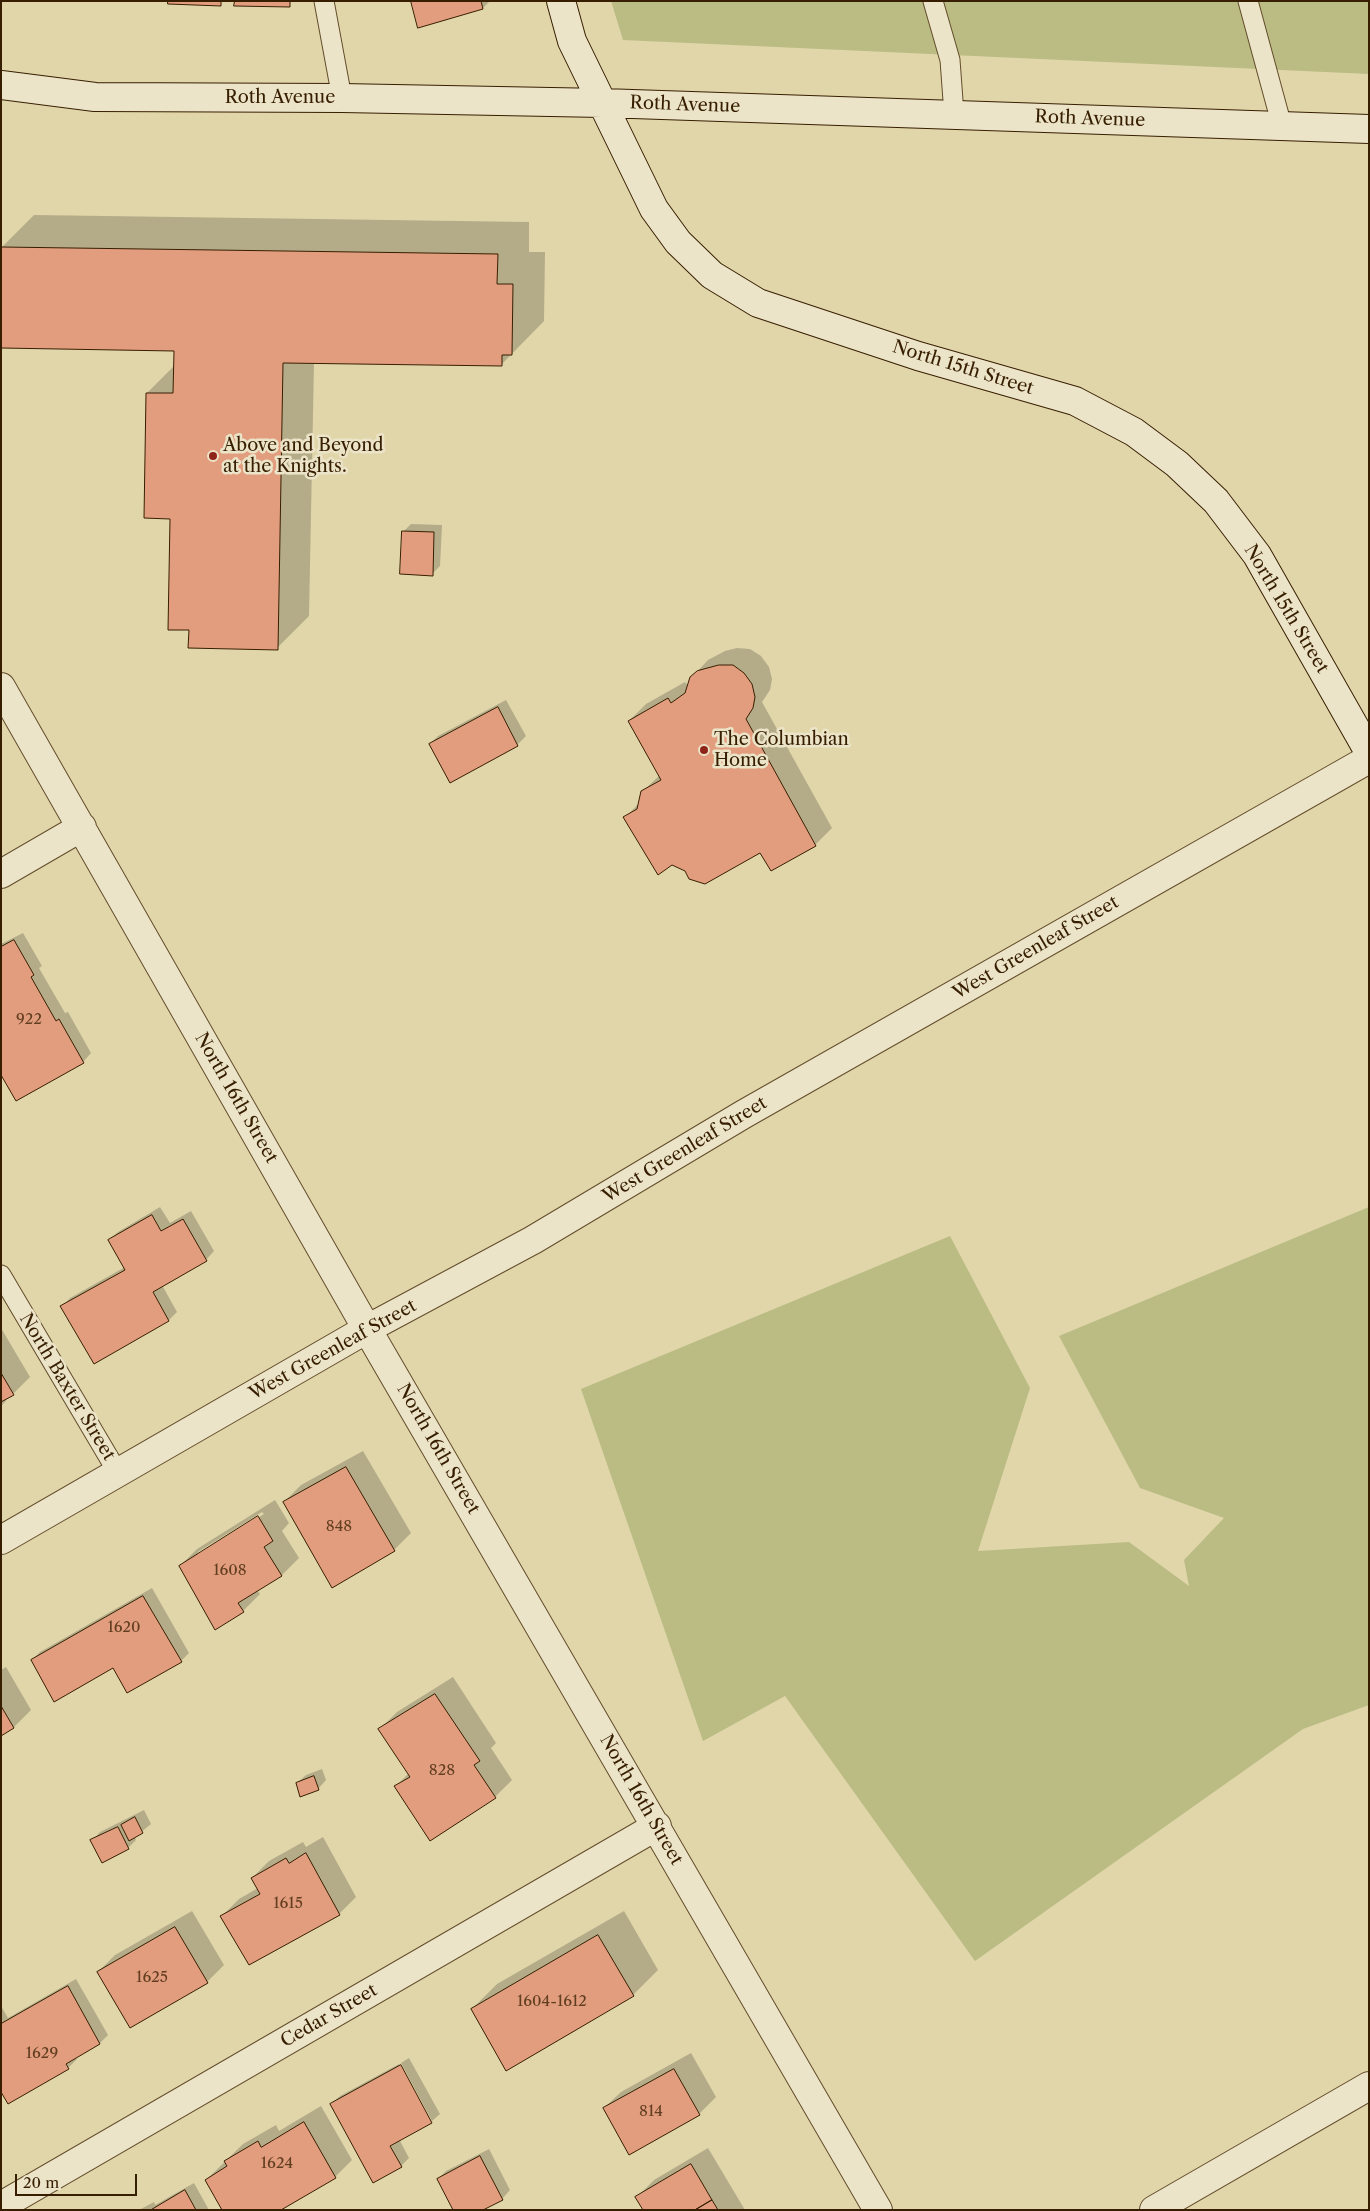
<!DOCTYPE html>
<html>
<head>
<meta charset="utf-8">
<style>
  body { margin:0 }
  #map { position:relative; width:1370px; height:2211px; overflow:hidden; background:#e1d6aa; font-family:"Libre Caslon Text",serif }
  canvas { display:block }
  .frame { position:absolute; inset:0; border:2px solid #371e00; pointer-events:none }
  .scale { position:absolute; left:15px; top:2174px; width:122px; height:22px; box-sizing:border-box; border:2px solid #371e00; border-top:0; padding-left:6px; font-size:15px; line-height:18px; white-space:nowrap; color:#371e00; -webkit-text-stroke:4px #ece4c8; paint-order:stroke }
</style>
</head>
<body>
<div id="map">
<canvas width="1370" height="2211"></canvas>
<div class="frame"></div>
<div class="scale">20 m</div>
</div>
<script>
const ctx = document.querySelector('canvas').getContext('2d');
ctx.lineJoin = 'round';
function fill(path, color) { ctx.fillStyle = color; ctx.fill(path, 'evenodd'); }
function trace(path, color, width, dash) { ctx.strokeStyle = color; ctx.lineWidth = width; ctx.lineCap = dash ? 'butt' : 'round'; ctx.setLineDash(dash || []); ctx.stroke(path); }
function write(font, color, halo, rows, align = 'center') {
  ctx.font = font + ' "Libre Caslon Text",serif'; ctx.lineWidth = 5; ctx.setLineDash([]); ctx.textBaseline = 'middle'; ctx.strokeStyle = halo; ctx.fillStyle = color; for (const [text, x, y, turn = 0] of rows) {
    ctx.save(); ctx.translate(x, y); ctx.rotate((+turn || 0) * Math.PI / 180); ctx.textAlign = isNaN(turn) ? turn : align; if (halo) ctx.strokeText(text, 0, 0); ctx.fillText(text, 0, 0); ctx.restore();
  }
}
fill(new Path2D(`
  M611,1H1369V74L623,40Z
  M1369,1207V1705L1303,1729L975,1961L785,1696L703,1741L581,1389L950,1236L1030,1388L978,1551L1129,1542L1189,1586L1184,1560L1224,1518L1140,1488L1059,1336Z`), '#babc84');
fill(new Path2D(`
  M412,1H490L483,8Z
  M34,215L529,222V252H545L544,321L501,365L314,362L309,616L277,648L190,628L171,517L147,393L175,365V350L2,247Z
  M411,524L442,525L440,566L432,574L403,532Z
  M737,648L750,649L761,656L769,667L772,679L770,690L762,702L832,828L815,845L760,851L686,870L625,818L640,802L642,792L660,775L629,721L646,704L685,682L688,686L691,678L708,660L725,651Z
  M506,700L526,736L517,745L450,781L430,744L438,736Z
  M23,933L42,966L39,968L65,1013L68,1012L91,1053L83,1062L1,1053V944Z
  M160,1207L170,1223L191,1211L214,1251L206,1260L162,1285L177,1312L169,1320L95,1362L62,1307L70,1298L125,1267L109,1240L118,1232Z
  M1,1328L30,1377L13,1394L5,1398L6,1401L1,1406Z
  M363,1451L411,1533L394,1550L284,1502L301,1485Z
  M275,1500L289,1523L282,1531L299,1558L282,1575L257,1590L260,1594L243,1611L180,1566L197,1549ZM262,1512L264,1514L198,1555V1552Z
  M152,1588L189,1653L181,1661L113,1667L32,1660L40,1652Z
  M6,1667L31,1710L14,1727L1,1735V1670Z
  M453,1677L496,1743L491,1748L512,1780L495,1797L396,1786L409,1773L380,1729L397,1712Z
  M322,1769L326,1780L318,1789L297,1783L306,1775Z
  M144,1810L151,1824L135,1837L136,1840L128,1848L92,1841L100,1832Z
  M323,1837L356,1897L339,1914L222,1916L239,1899L258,1888L252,1878L269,1861L303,1842L306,1847Z
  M192,1911L224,1965L207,1982L98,1972L115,1955Z
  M624,1911L658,1970L633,1995L472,2009L497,1984Z
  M76,1979L108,2035L100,2043L75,2057L77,2059L68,2068L9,2102L1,2089V2006L8,2018Z
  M691,2053L716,2097L699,2114L604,2108L621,2092Z
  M409,2058L440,2114L432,2121L401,2063Z
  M399,2064L429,2121H432L399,2139L409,2158L401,2166L331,2104L340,2096Z
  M321,2106L352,2160L335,2177L206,2180L243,2144L276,2125L279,2131Z
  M708,2148L745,2210H644L637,2197L654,2180Z
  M489,2149L510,2190L502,2199L438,2179L446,2171Z
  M194,2183L209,2210H139L154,2202L155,2205Z`), '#0003');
const building = new Path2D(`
  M168,1H221V6L168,4Z
  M235,1H290V7L234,6Z
  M411,1H481L483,9L418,28Z
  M1,247L498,254L497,284H513L512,355H502V366L283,363L278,650L188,648L189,630H168L170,519L144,518L146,393H173L174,351L1,348Z
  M402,531L434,532L433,576L400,574Z
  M719,665H733L744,673L752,684L755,697L753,708L746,719L816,846L771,871L760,853L705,884L689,879L685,871L672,865L658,875L623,817L637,809L641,791L661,780L628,721L668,698L671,703L685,693L690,677L697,671Z
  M498,707L518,746L450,783L429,744Z
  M14,940L34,975L31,977L56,1021L59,1019L84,1063L16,1101L1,1075V947Z
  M152,1215L161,1231L183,1219L207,1261L153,1292L169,1321L94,1364L60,1306L125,1270L108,1240Z
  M1,1373L14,1395L1,1402Z
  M346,1467L395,1551L332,1588L283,1502Z
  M258,1516L273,1541L264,1547L282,1576L238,1603L244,1612L215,1630L179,1566Z
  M143,1596L182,1662L127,1693L113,1668L54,1702L31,1660Z
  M435,1694L480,1761L474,1765L496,1798L430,1841L394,1786L410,1777L378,1729Z
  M1,1706L14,1728L1,1736Z
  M314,1776L319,1790L300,1797L296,1783Z
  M135,1817L143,1833L129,1841L121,1825Z
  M118,1827L129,1849L102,1863L90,1840Z
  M306,1853L340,1915L249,1965L220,1916L260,1894L251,1878L286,1858L289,1863Z
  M175,1927L208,1983L130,2028L97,1972Z
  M598,1935L634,1996L506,2071L471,2009Z
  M68,1986L100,2044L66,2064L69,2069L8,2104L1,2092V2024Z
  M401,2065L432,2123L390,2146L402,2167L373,2183L330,2104Z
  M674,2069L700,2115L629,2155L603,2108Z
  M304,2122L336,2178L281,2210H222L205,2180L227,2166L224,2161L258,2141L261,2147Z
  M480,2156L503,2200L483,2210H453L437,2179Z
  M691,2164L712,2200L695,2210H643L635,2197Z
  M185,2190L196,2210H151Z
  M712,2200L718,2210H695Z`);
fill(building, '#e29d7e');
trace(building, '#371e00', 1);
const lane = new Path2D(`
  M324,1L342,98
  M933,1L950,60L954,114
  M1248,1L1282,126
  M1,1275L118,1473`);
const street = new Path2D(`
  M1,687L367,1329L878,2210
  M1,874L82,827
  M1,1540L367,1329L533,1240L744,1114L1369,759
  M1,2206L657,1826
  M1154,2210L1369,2086`);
const secondary = new Path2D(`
  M561,1L572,41L654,209L678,242L712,275L758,303L918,356L1075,401L1134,432L1177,464L1216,501L1257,555L1369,752
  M1,85L95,97L342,98L603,103L1369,129`);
trace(lane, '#624c2a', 21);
trace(street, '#624c2a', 30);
trace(secondary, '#371e00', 30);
trace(lane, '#ece4c8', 19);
trace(street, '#ece4c8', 28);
trace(secondary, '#ece4c8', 28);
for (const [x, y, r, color] of [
  [213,456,5,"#8f2418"],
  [704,750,5,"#8f2418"]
]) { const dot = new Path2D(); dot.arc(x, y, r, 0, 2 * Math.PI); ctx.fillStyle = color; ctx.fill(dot); trace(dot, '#ece4c8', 2); }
write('15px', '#623e20', null, [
  ["922",29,1020],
  ["848",339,1527],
  ["1608",230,1571],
  ["1620",124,1628],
  ["828",442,1771],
  ["1615",288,1904],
  ["1625",152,1978],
  ["1604-1612",552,2002],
  ["1629",42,2054],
  ["814",651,2112],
  ["1624",277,2164]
]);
write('18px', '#371e00', '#ece4c8', [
  ["Roth Avenue",280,98],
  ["Roth Avenue",685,105,2],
  ["Roth Avenue",1090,119,2],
  ["North 15th Street",963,368,17],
  ["North 15th Street",1286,609,59],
  ["West Greenleaf Street",1036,948,-30],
  ["North 16th Street",236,1098,60],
  ["West Greenleaf Street",685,1150,-31],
  ["West Greenleaf Street",333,1350,-29],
  ["North Baxter Street",67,1387,59],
  ["North 16th Street",438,1449,60],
  ["North 16th Street",641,1800,60],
  ["Cedar Street",329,2016,-30]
]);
write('18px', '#371e00', '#ece4c8', [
  ["Above and Beyond",223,446],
  ["at the Knights.",223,467],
  ["The Columbian",714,740],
  ["Home",714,761]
], 'left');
</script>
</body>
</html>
